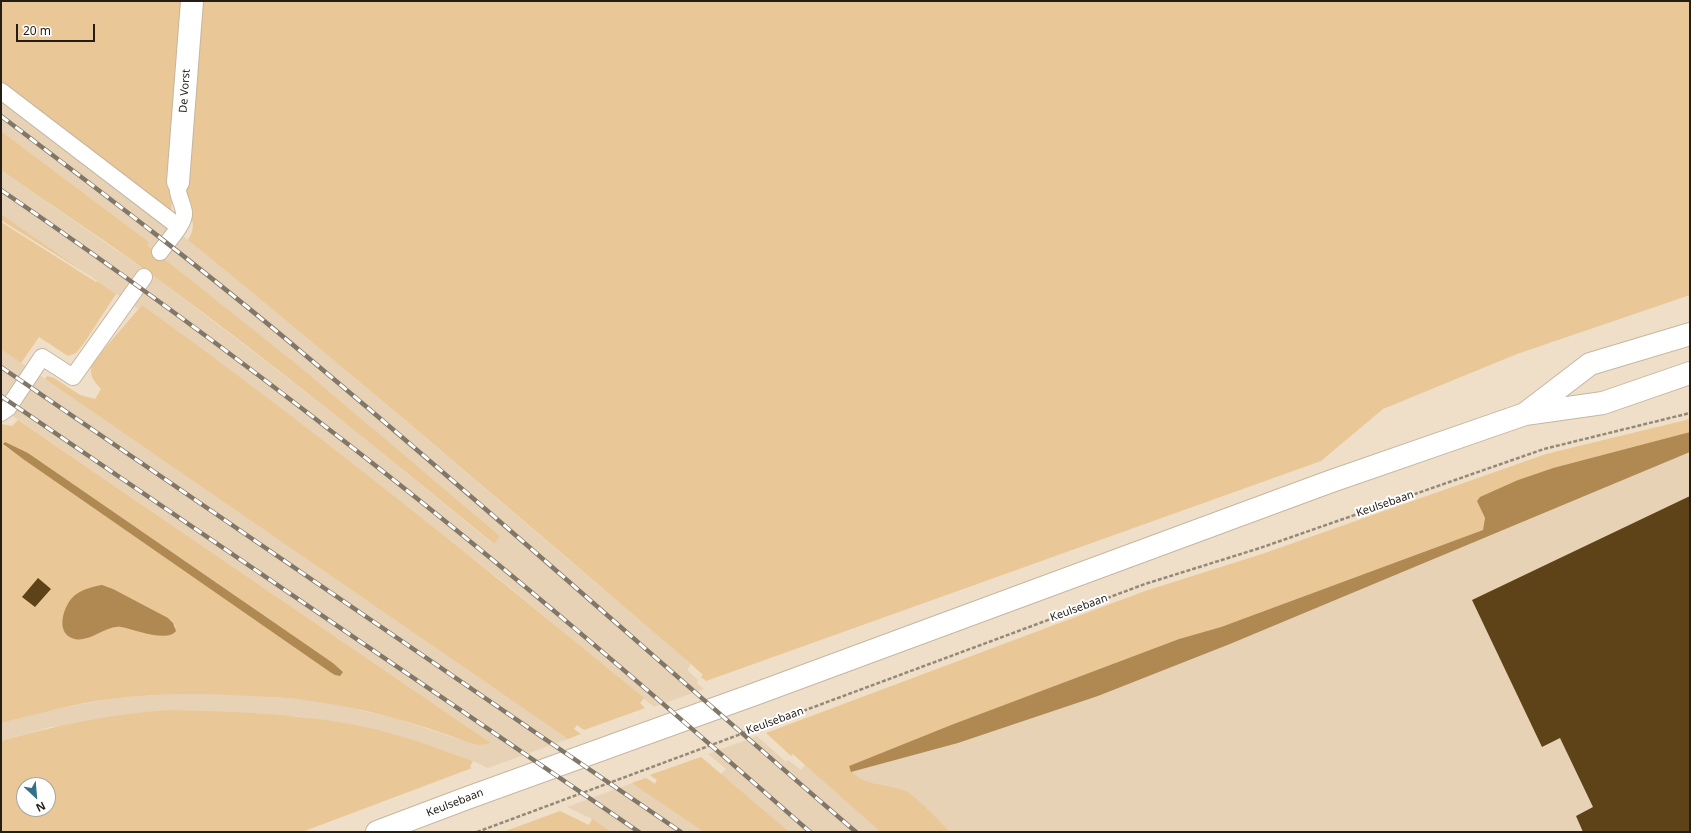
<!DOCTYPE html>
<html>
<head>
<meta charset="utf-8">
<style>
  body { margin:0 }
  #map { position:relative; width:1691px; height:833px; overflow:hidden; background:#efdfc8; font-family:"Noto Sans",sans-serif }
  canvas { display:block }
  .frame { position:absolute; inset:0; border:2px solid #231d15; pointer-events:none }
  .north { position:absolute; left:16px; top:777px; width:40px; height:40px; box-sizing:border-box; background:#fff; border:1px solid #a7a5a1; border-radius:50%; rotate:154deg; font-size:11px; font-weight:700; line-height:16px; text-align:center; color:#231d15 }
  .north::after { content:''; display:block; margin:auto; width:14px; height:18px; background:#347087; clip-path:polygon(50% 0,100% 100%,50% 72%,0 100%) }
  .scale { position:absolute; left:16px; top:24px; width:79px; height:18px; box-sizing:border-box; border:2px solid #231d15; border-top:0; padding-left:5px; font-size:12px; line-height:14px; white-space:nowrap; color:#231d15; -webkit-text-stroke:3px #fff; paint-order:stroke }
</style>
</head>
<body>
<div id="map">
<canvas width="1691" height="833"></canvas>
<div class="frame"></div>
<div class="north">N</div>
<div class="scale">20 m</div>
</div>
<script>
const ctx = document.querySelector('canvas').getContext('2d');
ctx.lineJoin = 'round';
function fill(path, color) { ctx.fillStyle = color; ctx.fill(path, 'evenodd'); }
function trace(path, color, width, dash) { ctx.strokeStyle = color; ctx.lineWidth = width; ctx.lineCap = dash ? 'butt' : 'round'; ctx.setLineDash(dash || []); ctx.stroke(path); }
function write(font, color, halo, rows, align = 'center') {
  ctx.font = font + ' "Noto Sans",sans-serif'; ctx.lineWidth = 4; ctx.setLineDash([]); ctx.textBaseline = 'middle'; ctx.strokeStyle = halo; ctx.fillStyle = color; for (const [text, x, y, turn = 0] of rows) {
    ctx.save(); ctx.translate(x, y); ctx.rotate((+turn || 0) * Math.PI / 180); ctx.textAlign = isNaN(turn) ? turn : align; if (halo) ctx.strokeText(text, 0, 0); ctx.fillText(text, 0, 0); ctx.restore();
  }
}
fill(new Path2D(`
  M1,96L166,222L313,342L691,664L687,670L698,680L697,683L704,689L654,707L508,586L347,459L251,386L142,305L138,309L1,214V170L159,280L268,363L364,438L493,544L500,536L299,366L147,245L149,242L1,131Z
  M1,349L45,379L568,739L488,768L473,761L437,748L386,732L297,716L51,727L1,741V723L47,711L109,699L139,696L173,694H219L302,699L339,705L398,719L467,742L491,743L1,408Z
  M1690,452V832H586L592,819L567,807L646,778L655,784L657,780L650,775L701,757L721,774L726,769L708,754L757,736L786,762L788,760L801,770L805,765L793,754L851,772L958,743L1098,696L1230,644Z`), '#e7d2b5');
fill(new Path2D(`
  M1,1H185L171,214L1,85Z
  M199,1H1690V295L1517,354L1383,409L1321,461L706,681L701,677L703,675L691,664C524,521 358,378 188,240C197,225 192,220 186,205L189,201V198L185,196Z
  M1,131L149,242L147,245L299,366L500,536L494,544C384,454 274,364 159,280C108,242 54,207 1,170Z
  M1,214L116,294L84,343L76,353L68,356L39,337L21,363L1,349V222L96,282L98,281L1,220Z
  M142,305C314,429 480,563 644,698L640,703L645,708L584,730L577,725L574,729L581,734L568,739L45,379L47,376L54,378L80,395L95,399L101,389C93,380 89,376 92,363Z
  M1690,419V432L1553,468L1518,480L1478,502L1485,518L1483,530L1221,627L1179,639L951,725L849,766C857,787 887,783 905,791C914,794 942,824 950,832H881L793,754L791,756L766,733L1145,591L1262,554L1546,454Z
  M18,420L491,743L479,745L467,742C415,722 360,707 304,700C286,697 267,697 249,696C203,693 157,693 110,699C73,704 37,714 1,723V424L12,426ZM3,445L28,453L333,663L343,672L335,675ZM72,598L168,618L176,627H115L110,628Z
  M171,710C242,712 317,714 386,732C416,740 445,751 473,761L470,767L472,768L302,832H1V741C58,725 111,714 171,710ZM24,785H48V809H24Z
  M701,757L789,832H704L632,783L646,778L655,784L657,780L650,775Z
  M560,811L589,825L592,819L611,832H503Z`), '#e9c797');
fill(new Path2D(`
  M1690,432V452L1230,644L1098,696L958,743L851,772L849,766L951,725L1179,639L1221,627L1483,530L1485,518L1477,501L1480,497L1518,480L1553,468Z
  M5,442L28,453L333,663L343,672L340,676L335,675L330,672L23,459L3,444Z
  M102,585L113,589L168,618L173,623L176,631C167,643 134,629 121,627C105,625 88,645 72,638C56,632 63,608 72,598C79,590 91,587 102,585Z`), '#af8951');
fill(new Path2D(`
  M1690,496V832H1583L1576,816L1593,807L1560,738L1542,747L1472,600Z
  M38,578L51,589L35,607L22,597Z`), '#5e4318');
const service = new Path2D(`
  M1,91L179,227
  M160,252C166,243 186,223 184,212C182,200 176,195 178,182
  M1,413L8,408L42,357L73,377L144,277`);
const minor = new Path2D(`
  M178,182L192,1`);
const secondary = new Path2D(`
  M1526,413L1590,364L1690,334
  M377,832L470,797L758,693L1329,482L1525,414L1603,403L1690,373`);
trace(service, '#c6b6a0', 18);
trace(minor, '#c6b6a0', 24);
trace(secondary, '#c6b6a0', 24);
trace(new Path2D(`
  M477,832L1145,584L1260,548L1544,449L1690,413`), '#948979', 2.5, [4, 2]);
trace(service, '#fff', 16);
trace(minor, '#fff', 22);
trace(secondary, '#fff', 22);
const rail = new Path2D(`
  M1,116C104,194 207,272 305,355C492,511 672,674 856,832
  M1,190C121,272 238,358 353,448C510,570 661,701 810,832
  M1,367L681,832
  M1,396L639,832`);
trace(rail, '#817768', 4.5);
trace(rail, '#fff', 3, [9]);
write('11px', '#231d15', '#fff', [
  ["De Vorst",185,91,-86],
  ["Keulsebaan",1385,504,-19],
  ["Keulsebaan",1079,608,-20],
  ["Keulsebaan",775,721,-20],
  ["Keulsebaan",455,803,-21]
]);
</script>
</body>
</html>
